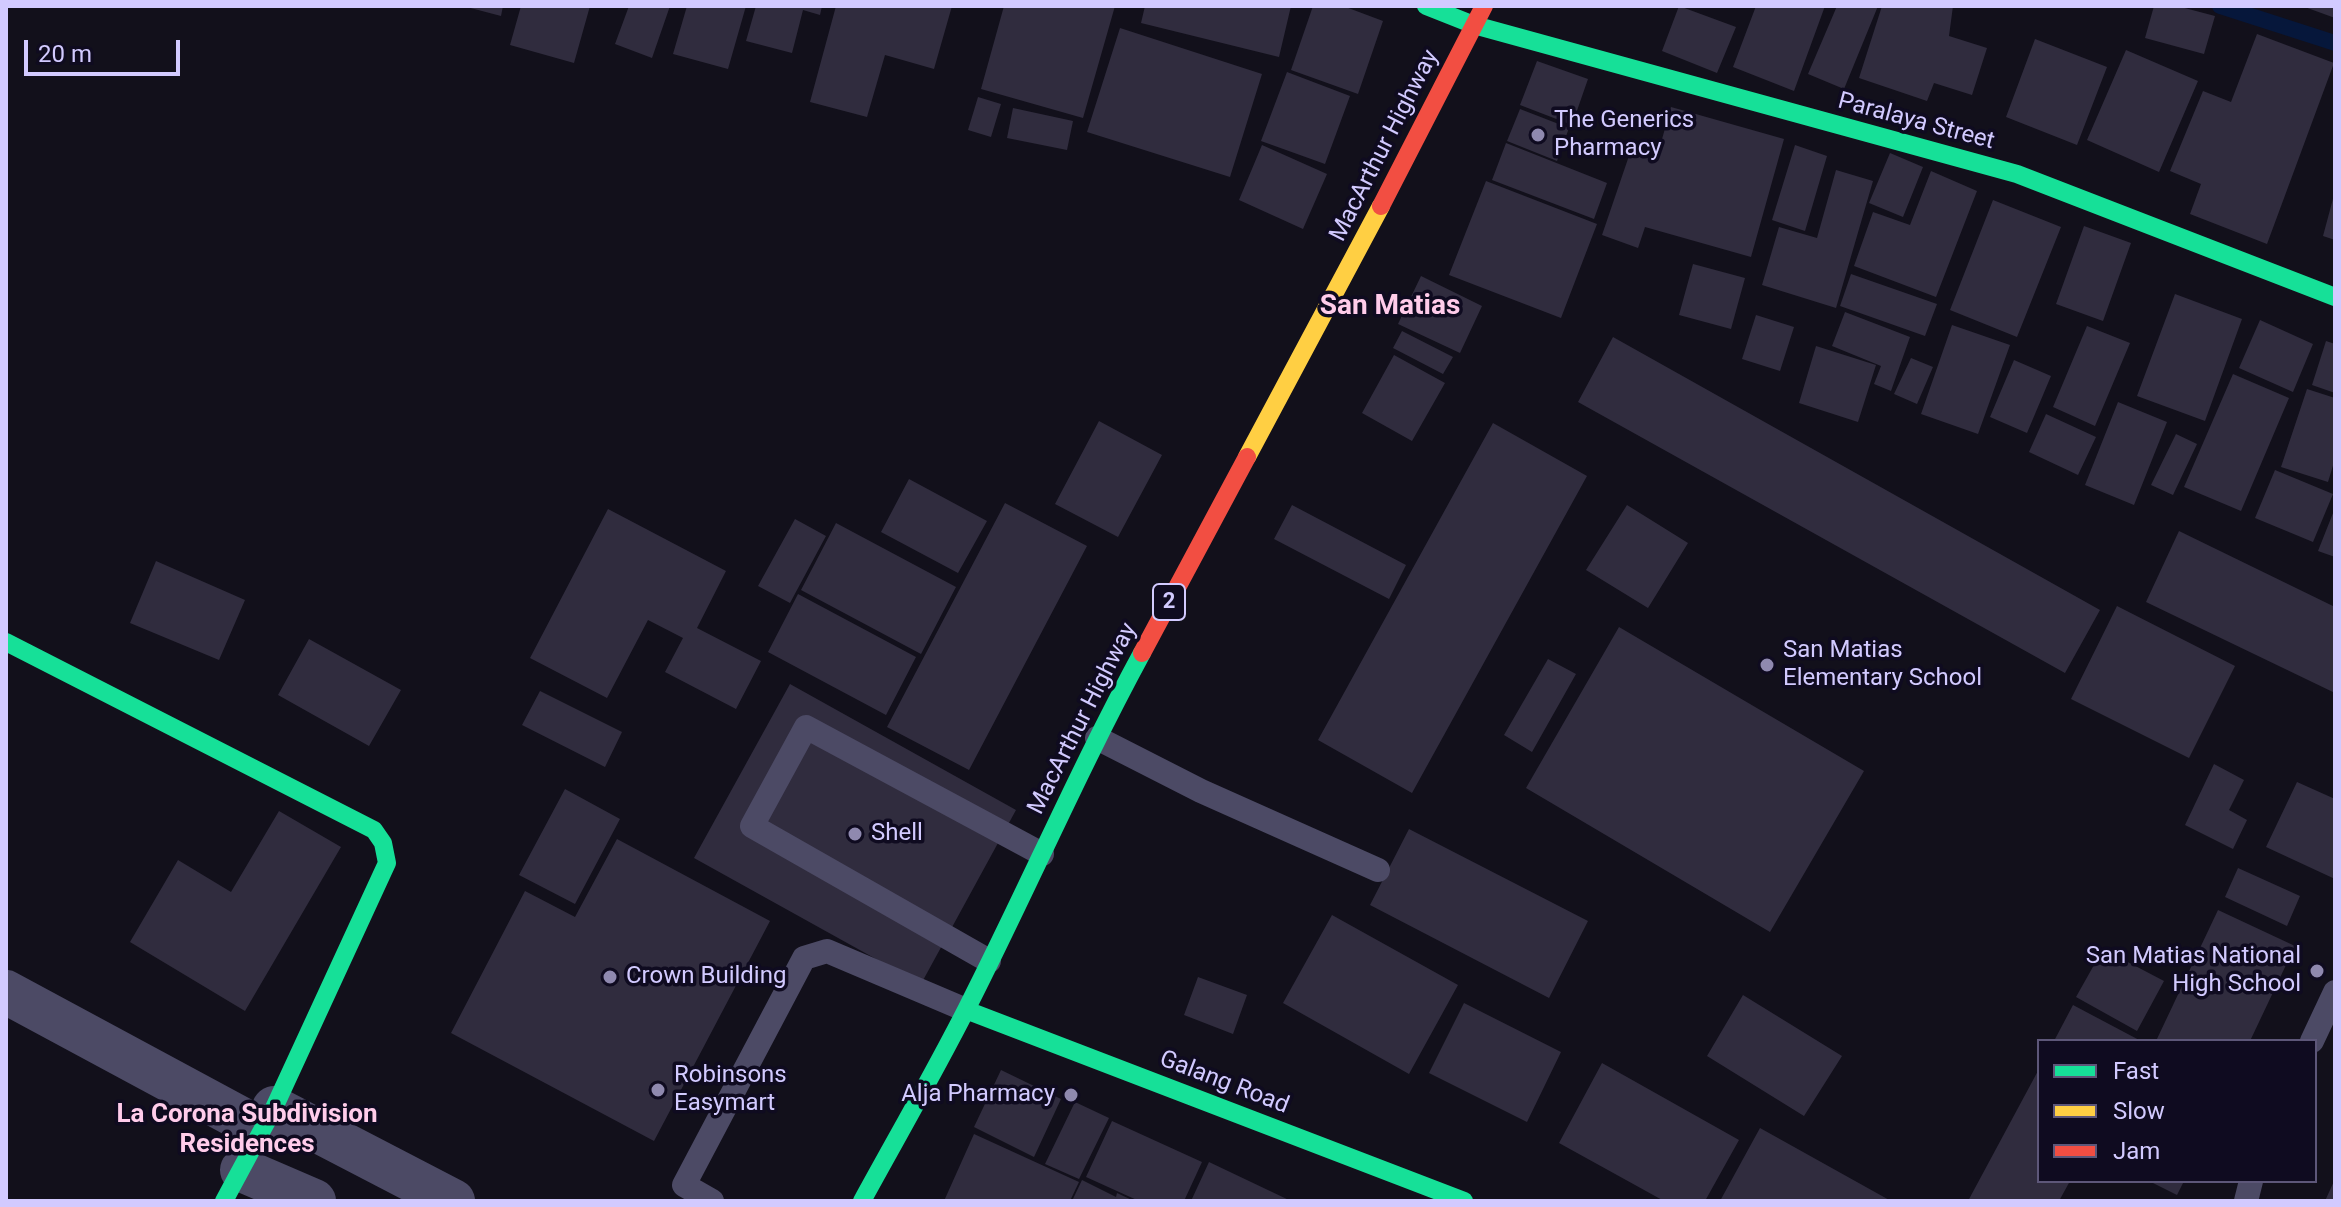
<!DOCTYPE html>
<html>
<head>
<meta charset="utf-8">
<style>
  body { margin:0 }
  #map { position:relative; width:2341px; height:1207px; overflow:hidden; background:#12101b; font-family:Roboto,sans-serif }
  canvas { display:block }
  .frame { position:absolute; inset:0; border:8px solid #d2caff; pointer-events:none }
  .legend { position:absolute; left:2037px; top:1039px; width:280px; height:144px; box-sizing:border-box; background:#0f0b20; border:2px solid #5d5779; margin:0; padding:10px 14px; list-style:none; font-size:24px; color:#d2caff }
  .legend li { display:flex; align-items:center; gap:16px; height:40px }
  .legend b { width:40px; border:2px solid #5d5779 }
  .scale { position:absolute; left:24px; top:40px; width:156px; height:36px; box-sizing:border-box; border:4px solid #d2caff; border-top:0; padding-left:10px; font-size:24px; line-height:28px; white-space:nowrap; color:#d2caff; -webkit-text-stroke:6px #0f0b20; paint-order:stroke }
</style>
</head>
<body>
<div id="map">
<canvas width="2341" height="1207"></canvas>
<div class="frame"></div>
<ul class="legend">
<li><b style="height:10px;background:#16e098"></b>Fast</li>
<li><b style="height:10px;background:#ffcf43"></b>Slow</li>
<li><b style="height:10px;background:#f24e42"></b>Jam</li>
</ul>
<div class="scale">20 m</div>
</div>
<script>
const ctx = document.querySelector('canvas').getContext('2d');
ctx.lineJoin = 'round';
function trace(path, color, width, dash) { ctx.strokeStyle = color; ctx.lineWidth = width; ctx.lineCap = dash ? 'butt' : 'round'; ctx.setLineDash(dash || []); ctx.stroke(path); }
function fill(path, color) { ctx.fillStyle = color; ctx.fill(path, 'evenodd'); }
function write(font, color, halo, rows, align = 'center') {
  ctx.font = font + ' Roboto,sans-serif'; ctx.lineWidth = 7; ctx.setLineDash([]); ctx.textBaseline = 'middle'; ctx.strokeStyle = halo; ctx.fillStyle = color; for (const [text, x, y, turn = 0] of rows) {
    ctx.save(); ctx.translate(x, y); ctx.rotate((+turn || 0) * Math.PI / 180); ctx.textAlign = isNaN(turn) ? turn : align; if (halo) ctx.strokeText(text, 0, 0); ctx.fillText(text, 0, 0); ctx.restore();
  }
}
trace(new Path2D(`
  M2220,6L2335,43`), '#06173b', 16);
fill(new Path2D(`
  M463,6H503L501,16Z
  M521,6H590L574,63L510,45Z
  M629,6H670L652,58L615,44Z
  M687,6H746L728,69L673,54Z
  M756,6H822L820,15L803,10L792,53L746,41Z
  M836,6H952L934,69L885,55L867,117L810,102Z
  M1004,6H1115L1083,118L981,89Z
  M1145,6H1291L1279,57L1141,23Z
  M1313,6H1343L1383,21L1358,94L1291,70Z
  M1679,6L1736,27L1717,73L1662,51Z
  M1756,6H1825L1794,91L1733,67Z
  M1837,6H1878L1844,89L1808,74Z
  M1882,6H1953L1949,36L1987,48L1972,95L1934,83L1927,101L1859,78Z
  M2154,6H2177L2215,16L2204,54L2145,38Z
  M2302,6H2335V18Z
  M1120,28L1262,74L1230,177L1087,132Z
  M2257,34L2334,63L2267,244L2190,214L2201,184L2170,171L2203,91L2231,102Z
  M2035,39L2107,67L2077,145L2006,117Z
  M2126,50L2198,81L2159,172L2087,140Z
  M1537,61L1588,79L1572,125L1520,105Z
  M1287,72L1350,96L1325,164L1261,141Z
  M978,97L1001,104L991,137L968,130Z
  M1671,107L1784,139L1751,257L1645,227L1638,248L1602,235L1632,147L1657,157Z
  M1013,108L1073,121L1067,150L1007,138Z
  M1520,109L1569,128L1557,161L1507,141Z
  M1506,143L1607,183L1594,219L1492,180Z
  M1262,145L1327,174L1303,229L1239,200Z
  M1795,145L1827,156L1805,231L1772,220Z
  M1890,153L1923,167L1903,217L1869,203Z
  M1836,170L1873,181L1836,308L1762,285L1779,227L1817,238Z
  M1931,171L1977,191L1936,297L1854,266L1873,212L1910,225Z
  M1486,181L1597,224L1561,318L1449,275Z
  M2334,195H2335V240L2323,236Z
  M1993,200L2061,227L2017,337L1950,310Z
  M2084,226L2131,243L2103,321L2056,304Z
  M1693,264L1745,278L1731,329L1679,315Z
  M1851,274L1937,304L1925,336L1840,306Z
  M1421,276L1482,306L1460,353L1398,324Z
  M2175,294L2242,319L2205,421L2137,396Z
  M1845,312L1910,337L1891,391L1874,384L1881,366L1832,346Z
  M1756,315L1794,327L1780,371L1742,359Z
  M2260,320L2313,344L2293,392L2239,368Z
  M1952,325L2010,345L1978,434L1921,414Z
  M2087,326L2130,343L2095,426L2053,407Z
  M1402,331L1453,357L1443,374L1393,348Z
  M1613,337L2100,610L2065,673L1578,402Z
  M2326,341L2335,344V393L2312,385Z
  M1816,346L1876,365L1858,422L1799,403Z
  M1394,355L1445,383L1412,441L1362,413Z
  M1911,358L1933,367L1917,404L1894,394Z
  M2014,360L2051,376L2027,433L1990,417Z
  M2233,374L2289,398L2241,511L2184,487Z
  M2307,389L2335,398V459L2328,482L2281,467Z
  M2118,402L2167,422L2134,505L2085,485Z
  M2046,414L2096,437L2078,475L2029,452Z
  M1099,421L1162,455L1118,537L1055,504Z
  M1493,423L1587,476L1412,793L1318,740Z
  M2176,434L2197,444L2173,495L2151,485Z
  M2275,470L2333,494L2313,542L2255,518Z
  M909,479L987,521L958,573L881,532Z
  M1005,503L1087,546L969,770L887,727Z
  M1292,505L1406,565L1389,599L1274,539Z
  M1627,505L1688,543L1648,608L1586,570Z
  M2335,508V557L2318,551Z
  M608,509L726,571L697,628L761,661L736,709L665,672L683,638L648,620L607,698L530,658Z
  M795,519L826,536L790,603L758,586Z
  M836,523L956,587L921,654L801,590Z
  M2179,531L2335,607V693L2146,602Z
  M156,561L245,600L219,660L130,623Z
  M798,594L916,657L886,715L768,652Z
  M2117,606L2235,666L2189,758L2071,699Z
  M1619,627L1864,771L1770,932L1526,788Z
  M309,639L401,690L369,746L278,695Z
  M1548,659L1576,674L1532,752L1504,735Z
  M790,684L1016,810L921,984L694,858Z
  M540,691L622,732L605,767L522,725Z
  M2214,764L2244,780L2229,810L2247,820L2233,849L2185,825Z
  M2297,782L2335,799V879L2266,847Z
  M565,789L620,819L575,904L519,875Z
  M279,811L341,847L245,1011L130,942L178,860L231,892Z
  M1409,829L1588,921L1549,998L1370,905Z
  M617,839L770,921L654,1141L451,1033L525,891L575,917Z
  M2238,868L2300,896L2287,926L2225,897Z
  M2218,910L2295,946L2250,1041H2156Z
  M1332,915L1458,985L1409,1074L1283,1003Z
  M2103,949L2164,981L2137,1031L2076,997Z
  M1198,977L1247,995L1233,1034L1184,1015Z
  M1743,995L1842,1056L1804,1116L1707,1056Z
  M1464,1003L1561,1052L1527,1122L1429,1073Z
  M2073,1005L2141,1041H2054Z
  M1602,1063L1739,1140L1705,1201H1664L1559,1143Z
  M2039,1069V1181H2070L2059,1201H1968Z
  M1001,1070L1061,1099L1034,1157L974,1127Z
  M1075,1102L1109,1118L1079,1179L1045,1164Z
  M1112,1121L1202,1162L1184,1201H1139L1086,1177Z
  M1760,1128L1891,1201H1720Z
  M974,1134L1079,1182L1070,1201H944Z
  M1209,1162L1291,1201H1191Z
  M2335,1179V1201H2325Z
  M1082,1180L1116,1197L1117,1193L1134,1201H1072Z
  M2149,1181H2184L2177,1195Z`), '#302c3e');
trace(new Path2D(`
  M1097,738L1201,791L1378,870
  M989,961L752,826L806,727L1042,854
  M2312,1041L2335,992
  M712,1201L684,1185L804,958L827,951L966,1010
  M2246,1201L2251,1181`), '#4c4a65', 24);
trace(new Path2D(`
  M6,992L262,1130
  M274,1108L453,1201
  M242,1170L314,1201`), '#4c4a65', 44);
trace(new Path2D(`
  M1426,6L1474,25L2017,174L2335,297
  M6,642L374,830L383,843L387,863L274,1108L224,1201
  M966,1010L1464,1201
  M862,1201C897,1137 934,1073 967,1008C1027,890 1079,769 1142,653`), '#16e098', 18);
trace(new Path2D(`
  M1247,457L1381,206`), '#ffcf43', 18);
trace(new Path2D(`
  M1381,206L1484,6
  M1142,653L1247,457`), '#f24e42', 18);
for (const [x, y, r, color] of [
  [1538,135,8,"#8f89af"],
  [1767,665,8,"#8f89af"],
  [855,834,8,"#8f89af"],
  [2317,971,8,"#8f89af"],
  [610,977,8,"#8f89af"],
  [658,1090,8,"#8f89af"],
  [1071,1095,8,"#8f89af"]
]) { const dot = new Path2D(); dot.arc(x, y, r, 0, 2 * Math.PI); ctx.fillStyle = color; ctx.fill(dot); trace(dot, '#0f0b20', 3); }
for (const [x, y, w] of [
  [1169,602,32]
]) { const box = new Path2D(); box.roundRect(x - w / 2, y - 18, w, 36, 6); ctx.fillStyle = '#0f0b20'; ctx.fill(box); trace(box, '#d2caff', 2); }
write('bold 22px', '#d2caff', null, [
  ["2",1169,602]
]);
write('24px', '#d2caff', '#0f0b20', [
  ["The Generics",1554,121],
  ["Pharmacy",1554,149],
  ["San Matias",1783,651],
  ["Elementary School",1783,679],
  ["Shell",871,834],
  ["San Matias National",2301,957,"right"],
  ["High School",2301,985,"right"],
  ["Crown Building",626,977],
  ["Robinsons",674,1076],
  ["Easymart",674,1104],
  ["Alja Pharmacy",1055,1095,"right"]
], 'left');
write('24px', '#d2caff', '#0f0b20', [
  ["Paralaya Street",1916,122,15],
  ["MacArthur Highway",1385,146,-63],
  ["MacArthur Highway",1083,719,-63],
  ["Galang Road",1224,1083,21]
]);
write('bold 26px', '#ffccea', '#0f0b20', [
  ["La Corona Subdivision",247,1115],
  ["Residences",247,1145]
]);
write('bold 28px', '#ffccea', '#0f0b20', [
  ["San Matias",1390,307]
]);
</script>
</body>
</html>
